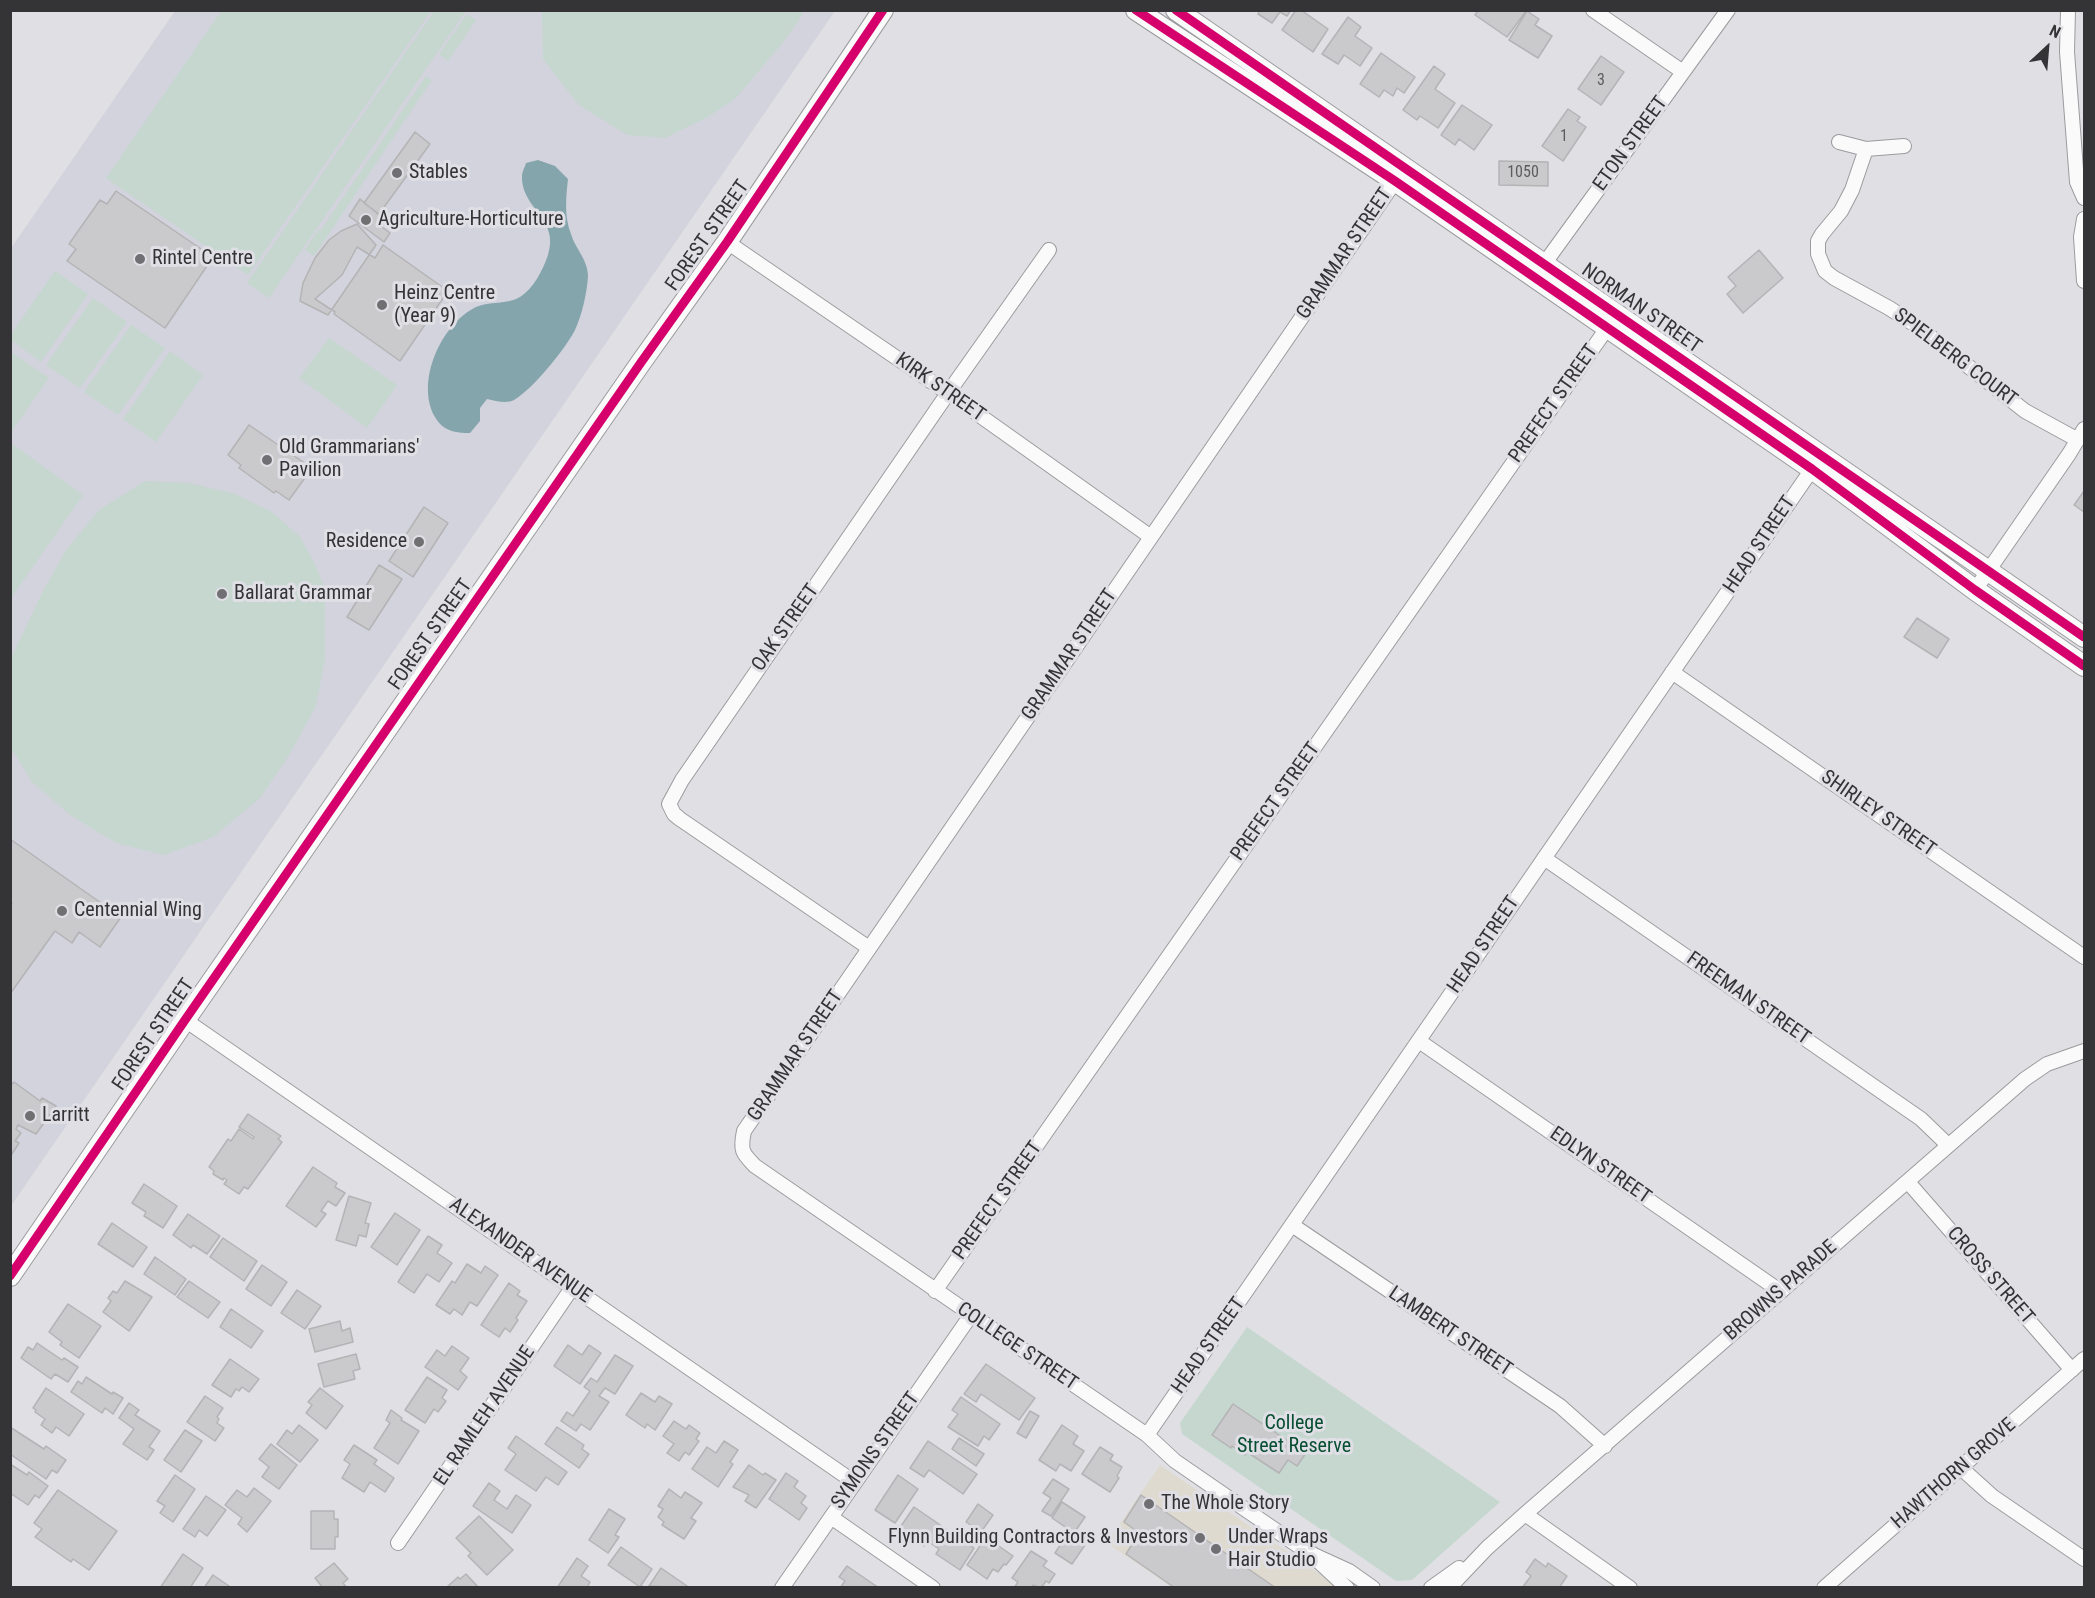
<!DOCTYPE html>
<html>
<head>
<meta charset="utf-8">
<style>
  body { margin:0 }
  #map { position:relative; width:2095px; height:1598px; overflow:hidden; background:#e0e0e4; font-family:"Roboto Condensed",sans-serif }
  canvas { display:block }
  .frame { position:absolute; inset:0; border:12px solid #343436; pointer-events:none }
  .north { position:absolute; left:2017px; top:18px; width:60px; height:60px; -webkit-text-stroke:4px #dfdfe5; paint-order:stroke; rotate:26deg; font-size:16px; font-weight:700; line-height:24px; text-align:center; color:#343436 }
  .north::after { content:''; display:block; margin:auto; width:21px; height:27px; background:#343436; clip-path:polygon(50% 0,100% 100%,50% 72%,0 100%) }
</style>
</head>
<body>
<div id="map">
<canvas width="2095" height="1598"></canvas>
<div class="frame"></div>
<div class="north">N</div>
</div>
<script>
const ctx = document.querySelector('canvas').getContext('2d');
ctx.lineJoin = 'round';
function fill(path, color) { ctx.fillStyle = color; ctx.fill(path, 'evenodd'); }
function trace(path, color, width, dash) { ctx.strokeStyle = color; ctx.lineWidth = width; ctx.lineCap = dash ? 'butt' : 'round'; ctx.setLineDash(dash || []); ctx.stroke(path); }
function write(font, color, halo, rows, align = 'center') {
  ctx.font = font + ' "Roboto Condensed",sans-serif'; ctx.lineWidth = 6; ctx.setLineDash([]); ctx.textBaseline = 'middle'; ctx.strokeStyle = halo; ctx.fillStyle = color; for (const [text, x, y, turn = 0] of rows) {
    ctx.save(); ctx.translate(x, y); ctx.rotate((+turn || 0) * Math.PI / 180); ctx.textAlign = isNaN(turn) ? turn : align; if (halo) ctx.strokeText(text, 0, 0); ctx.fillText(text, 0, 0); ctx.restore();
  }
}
fill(new Path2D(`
  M1160,1465L1339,1587H1172L1107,1543Z`), '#dfdad0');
fill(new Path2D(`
  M175,11H835L11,1206V248Z`), '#d3d3dd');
fill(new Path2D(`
  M222,10L431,11L248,275L106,178Z
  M435,10L463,11L465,12L269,298L247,283Z
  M542,11V10L804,11L800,19L780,46L736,98L708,117L665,138L627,135L579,105L543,59Z
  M467,14L476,20L448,61L439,54Z
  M426,76L432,80L314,256L305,250L318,230L320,231Z
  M55,271L88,294L41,362L11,340V334Z
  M93,298L127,322L80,388L46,365Z
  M131,325L165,348L118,415L84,392Z
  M329,338L397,385L367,428L299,378Z
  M170,351L203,375L156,442L123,419Z
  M11,352L49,378L11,432Z
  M11,443L83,495L11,598Z
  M145,481L189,483L235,494L272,512L300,537L315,564L325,589V659L316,706L288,757L260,798L213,837L164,855L116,843L70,815L32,782L10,746L11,658L42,593L66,550L99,510Z
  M1247,1327L1500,1502L1412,1580L1396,1581L1182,1434L1180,1423Z`), '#c5d7cf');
fill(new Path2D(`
  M538,160L555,166L568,179C566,198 564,216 571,234C575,248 588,260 588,276C587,293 582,315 575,330C566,348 532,390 514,400C506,404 496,401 487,399L480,408V421L470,433C455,433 443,431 435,417C415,382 441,324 476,307C489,301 507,305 520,297C533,289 543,270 548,255C560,218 521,209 522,176C522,172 525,167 526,163Z`), '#85a5ad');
const building = new Path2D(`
  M1260,10H1291L1287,16L1280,12L1272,23L1258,14Z
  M1296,10H1301L1328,29L1313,52L1282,30Z
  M1478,10H1525L1526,11L1507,37L1475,15Z
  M1527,11L1539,19L1535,25L1552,36L1538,58L1509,40Z
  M1348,17L1361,27L1355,36L1372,48L1360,66L1344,55L1338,64L1322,54Z
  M1381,53L1415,77L1404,93L1397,88L1393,96L1384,90L1379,97L1360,84Z
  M1601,56L1624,72L1601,105L1578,89Z
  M1434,66L1445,74L1435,89L1455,103L1438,128L1420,116L1417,120L1403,110Z
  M1462,105L1492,125L1474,150L1459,139L1455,145L1441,135Z
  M1568,109L1580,117L1577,121L1586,127L1563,161L1542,146Z
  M415,132L430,144L379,214L364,203Z
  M1499,161L1548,162V186L1499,185Z
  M116,191L213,257L165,328L67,261L76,249L69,244L100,200L107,204Z
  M360,199L379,215L378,224L390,233L384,242L349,216Z
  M357,224L376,245L328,315L300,301L303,283L315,258L329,240L341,231Z
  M383,245L448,291L400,361L334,314L335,312L315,299L342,275L357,247L375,258Z
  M1759,250L1783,278L1743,313L1727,294L1736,286L1728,277Z
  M249,425L312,468L289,500L276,491L274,493L239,468L241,465L228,455Z
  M2084,491V512L2074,505Z
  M424,507L448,523L413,577L389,561Z
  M379,565L402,579L369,630L347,617Z
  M1917,618L1949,639L1937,658L1904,637Z
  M10,839L121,917L100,947L79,932L72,943L55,931L10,994V906L12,903L10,902Z
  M14,1082L40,1101L42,1098L56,1106L36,1134L18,1125L16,1129L21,1133L15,1141L19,1143L10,1157V1086Z
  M248,1114L281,1136L278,1139L282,1142L248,1189L244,1187L239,1194L224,1184L227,1180L224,1178L223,1180L213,1174L214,1171L209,1167L228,1139L231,1141L239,1129L253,1139L254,1137L239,1127Z
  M313,1167L337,1183L335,1187L345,1193L336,1206L328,1201L321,1211L326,1214L316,1227L286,1206Z
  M144,1184L177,1206L163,1228L144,1216L146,1212L132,1203Z
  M349,1196L371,1203L365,1223L369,1224L366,1237L359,1235L356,1246L336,1240Z
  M395,1213L420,1230L397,1265L371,1247Z
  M188,1214L220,1236L207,1254L193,1245L191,1248L173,1235Z
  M112,1223L147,1247L133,1267L98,1244Z
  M428,1236L442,1245L437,1253L452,1263L439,1282L427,1274L414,1293L398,1282Z
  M223,1238L257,1261L244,1281L210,1257Z
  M155,1257L186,1279L175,1295L144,1274Z
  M467,1264L481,1273L485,1266L498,1275L477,1306L470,1302L462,1315L454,1309L450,1314L436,1305L452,1281L455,1283Z
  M262,1265L287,1282L271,1306L246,1289Z
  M125,1281L152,1297L129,1331L103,1312L111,1301L108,1298L113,1291L117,1293Z
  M189,1281L220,1302L208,1318L177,1297Z
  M509,1283L520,1291L517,1295L527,1301L516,1318L518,1320L510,1332L505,1328L499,1337L481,1325Z
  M297,1290L321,1306L305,1329L281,1313Z
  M68,1304L101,1326L79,1358L60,1345L62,1342L49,1332Z
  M231,1309L263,1331L251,1348L220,1327Z
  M340,1321L342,1331L350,1328L353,1342L315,1352L309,1329Z
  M37,1343L62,1360L64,1358L78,1367L68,1382L55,1374L51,1379L21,1358L28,1347L33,1350Z
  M568,1345L582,1355L589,1345L601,1353L580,1384L554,1366Z
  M452,1346L469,1358L460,1371L467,1377L458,1390L425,1367L437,1350L445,1356Z
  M356,1354L360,1369L353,1371L355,1379L324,1387L318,1364Z
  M615,1355L633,1366L615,1394L605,1388L599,1396L609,1402L590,1430L581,1424L576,1431L561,1421L567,1412L573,1416L590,1391L584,1387L591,1378L597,1382Z
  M230,1359L259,1379L249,1392L242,1387L239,1391L236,1389L231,1397L212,1385Z
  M986,1364L1035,1398L1019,1420L981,1394L976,1402L964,1394Z
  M86,1377L112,1394L113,1392L123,1398L113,1414L105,1408L102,1413L71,1392L78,1381L82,1384Z
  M427,1377L447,1390L442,1398L446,1401L438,1412L434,1409L425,1423L405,1410Z
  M46,1388L84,1414L69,1436L56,1427L52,1433L41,1425L45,1419L35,1412L36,1410L33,1408Z
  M320,1388L343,1406L326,1429L306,1413L312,1405L308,1402Z
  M641,1393L655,1402L659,1396L672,1404L655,1430L647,1424L645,1428L626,1415Z
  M205,1396L223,1408L217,1417L219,1419L217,1423L224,1428L215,1441L187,1422Z
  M961,1397L1000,1424L989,1440L984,1436L978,1446L948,1427L958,1414L952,1410Z
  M129,1403L139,1410L135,1415L160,1431L149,1447L154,1450L147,1460L123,1444L134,1429L119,1418Z
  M1233,1404L1306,1453L1297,1466L1288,1460L1279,1473L1247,1452L1245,1455L1232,1446L1231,1448L1212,1435Z
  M391,1410L402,1418L401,1420L419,1431L398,1464L374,1448L390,1423L386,1420Z
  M1030,1411L1039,1416L1026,1438L1017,1433Z
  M674,1421L686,1429L689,1425L700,1433L696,1439L699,1441L689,1455L685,1452L679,1461L667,1453L674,1444L663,1436Z
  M299,1425L318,1440L300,1462L277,1444L287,1430L292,1434Z
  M1062,1425L1078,1436L1073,1444L1084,1451L1071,1471L1060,1464L1056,1471L1039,1460Z
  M10,1427L44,1449L46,1446L66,1460L57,1473L52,1470L46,1479L10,1454Z
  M557,1427L584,1445L582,1449L589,1454L579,1468L545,1444Z
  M185,1430L202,1441L181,1472L164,1460Z
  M516,1436L567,1472L558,1485L546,1477L536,1491L505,1470L516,1454L508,1448Z
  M959,1438L984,1454L976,1466L952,1449Z
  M724,1441L738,1450L730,1462L733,1464L718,1487L692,1469L707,1447L716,1453Z
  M928,1441L977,1474L963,1494L929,1470L924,1477L910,1468Z
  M271,1444L297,1465L279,1489L262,1477L269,1467L259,1459Z
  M354,1445L377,1460L374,1464L394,1478L385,1492L370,1482L364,1492L342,1478L350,1464L344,1460Z
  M1100,1447L1113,1455L1110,1460L1122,1467L1117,1476L1119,1478L1110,1492L1082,1474Z
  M10,1464L27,1475L29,1472L48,1486L39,1498L35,1495L28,1505L10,1493Z
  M749,1465L763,1475L765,1473L776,1480L756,1508L745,1501L749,1495L733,1487Z
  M786,1473L798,1481L794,1487L806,1496L801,1503L807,1508L799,1520L769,1499Z
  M175,1475L195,1489L173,1522L160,1513L165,1506L157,1501Z
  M898,1475L918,1489L895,1523L875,1510Z
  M1053,1479L1069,1489L1051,1516L1042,1511L1051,1498L1043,1493Z
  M489,1483L500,1491L494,1500L507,1509L516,1495L531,1505L512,1533L473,1506Z
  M254,1488L271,1501L247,1532L238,1524L242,1518L225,1505L237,1490L247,1497Z
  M669,1489L681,1498L685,1492L702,1503L691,1518L696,1521L684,1539L662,1525L664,1522L658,1517L663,1509L658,1506Z
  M58,1490L117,1531L89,1570L73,1559L71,1562L35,1537L42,1529L34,1523Z
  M1141,1495L1276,1588H1175L1126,1554L1139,1533L1124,1522Z
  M206,1496L226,1510L207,1536L199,1530L195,1537L183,1529Z
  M1062,1502L1085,1517L1074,1533L1052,1518Z
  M978,1504L993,1515L981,1532L966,1522Z
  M914,1507L974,1548L960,1570L936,1554L939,1549L927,1541L924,1546L899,1529Z
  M609,1509L625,1519L615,1535L619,1537L608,1553L589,1540Z
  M311,1511H334V1519H338V1537H335V1549H311Z
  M479,1516L513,1550L487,1575L468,1556L471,1553L456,1538Z
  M1068,1533L1085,1545L1072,1564L1055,1553Z
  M986,1537L1013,1556L1006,1565L1004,1564L998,1572L993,1569L987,1579L967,1565Z
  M621,1547L652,1569L640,1587L608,1565Z
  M1031,1551L1047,1561L1043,1566L1055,1574L1049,1583L1046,1581L1041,1588L1033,1585L1032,1588H1014L1018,1582L1012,1578Z
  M183,1554L203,1568L190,1588H160Z
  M577,1558L588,1566L581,1576L590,1582L587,1588H557Z
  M1535,1559L1546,1567L1548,1563L1567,1576L1559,1588H1522L1531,1576L1526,1572Z
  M334,1563L348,1579L343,1583L347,1588H323L315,1578Z
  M847,1566L879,1588H840L845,1581L839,1577Z
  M661,1568L690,1588L649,1586Z
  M466,1574L479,1588L447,1587L458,1577L460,1579Z
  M213,1575L232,1588H204Z`);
fill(building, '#cac9cb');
trace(building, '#b4b3b5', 1.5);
const street = new Path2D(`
  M1593,10L1683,72
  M2068,10L2067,52L2077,182L2084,198
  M1839,142L1866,149L1904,146
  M1866,149L1852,190L1841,211L1822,234L1818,241V254L1825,271L1834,278L1889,308L1917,326L2025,411L2078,440
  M2084,219L2081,237L2084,281
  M727,242L948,393L1151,537
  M1539,271L1728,10
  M1975,590L2069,454L2084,429
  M1672,672L2084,957
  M1544,858L1921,1119L1948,1145
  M869,948L680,819L674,814L669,804L682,780L948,393L1049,250
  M185,1020L854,1482
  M1419,1041L1780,1291
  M1908,1182L2072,1370
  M1292,1225L1560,1406L1605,1446
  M935,1291L1612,321
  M1147,1435L1817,462
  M1961,1468L1992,1496L2084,1559
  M1525,1514L1630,1588
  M831,1517L933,1588
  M398,1543L572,1288
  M1318,1561L1347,1588
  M782,1588L971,1315
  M1373,1588L1349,1571L1314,1555L1297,1545L1175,1461L1147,1435L755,1166C742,1153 740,1150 744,1131L1400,174
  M1431,1588L1459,1568
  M1449,1588L1487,1548L1525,1514L2025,1079L2047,1064L2084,1051
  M1824,1588L2084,1359`);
const secondary = new Path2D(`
  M1136,10L1395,181L1812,469L1975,590L2084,666
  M1176,10L2084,637
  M10,1276L185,1020L642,361L727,242L883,10`);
trace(street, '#9b9b9e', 16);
trace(secondary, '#9b9b9e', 22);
trace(street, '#fafafb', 14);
trace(secondary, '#fafafb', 20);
trace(new Path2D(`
  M1136,10L1395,181L1812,469L1975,590L2084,666
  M1176,10L2084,637
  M10,1276L185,1020L642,361L727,242L883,10`), '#d6006c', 9);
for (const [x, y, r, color] of [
  [397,173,6,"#707073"],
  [366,220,6,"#707073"],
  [140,259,6,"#707073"],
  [382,305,6,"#707073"],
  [267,460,6,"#707073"],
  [419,542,6,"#707073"],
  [222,594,6,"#707073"],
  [62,911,6,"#707073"],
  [30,1116,6,"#707073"],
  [1149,1504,6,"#707073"],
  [1200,1538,6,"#707073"],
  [1216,1549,6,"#707073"]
]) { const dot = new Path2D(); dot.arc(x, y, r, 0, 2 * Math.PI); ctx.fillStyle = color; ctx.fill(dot); trace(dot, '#dfdfe5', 2); }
write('16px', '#5c5c5e', null, [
  ["3",1601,81],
  ["1",1564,137],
  ["1050",1523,173]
]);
write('20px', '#343436', '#dfdfe5', [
  ["ETON STREET",1631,144,-54],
  ["FOREST STREET",708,236,-55],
  ["GRAMMAR STREET",1345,254,-56],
  ["NORMAN STREET",1641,309,35],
  ["SPIELBERG COURT",1955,358,37],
  ["KIRK STREET",940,388,35],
  ["PREFECT STREET",1554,404,-55],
  ["HEAD STREET",1760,545,-56],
  ["OAK STREET",786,628,-55],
  ["FOREST STREET",431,635,-55],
  ["GRAMMAR STREET",1070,655,-56],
  ["PREFECT STREET",1276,802,-55],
  ["SHIRLEY STREET",1878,814,35],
  ["HEAD STREET",1484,945,-56],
  ["FREEMAN STREET",1748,999,35],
  ["FOREST STREET",154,1035,-56],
  ["GRAMMAR STREET",796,1056,-56],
  ["EDLYN STREET",1600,1166,35],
  ["PREFECT STREET",998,1201,-55],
  ["ALEXANDER AVENUE",520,1251,35],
  ["CROSS STREET",1990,1276,49],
  ["BROWNS PARADE",1781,1291,-41],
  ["LAMBERT STREET",1450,1332,34],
  ["HEAD STREET",1209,1346,-55],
  ["COLLEGE STREET",1017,1347,34],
  ["EL RAMLEH AVENUE",485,1416,-56],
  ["SYMONS STREET",876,1451,-55],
  ["HAWTHORN GROVE",1954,1474,-41]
]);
write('20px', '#343436', '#dfdfe5', [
  ["Stables",409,173],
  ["Agriculture-Horticulture",378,220],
  ["Rintel Centre",152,259],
  ["Heinz Centre",394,294],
  ["(Year 9)",394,317],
  ["Old Grammarians'",279,448],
  ["Pavilion",279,471],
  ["Residence",407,542,"right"],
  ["Ballarat Grammar",234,594],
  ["Centennial Wing",74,911],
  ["Larritt",42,1116],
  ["The Whole Story",1161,1504],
  ["Flynn Building Contractors & Investors",1188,1538,"right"],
  ["Under Wraps",1228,1538],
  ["Hair Studio",1228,1561]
], 'left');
write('20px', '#084e32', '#dfdfe5', [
  ["College",1294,1424],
  ["Street Reserve",1294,1447]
]);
</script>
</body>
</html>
